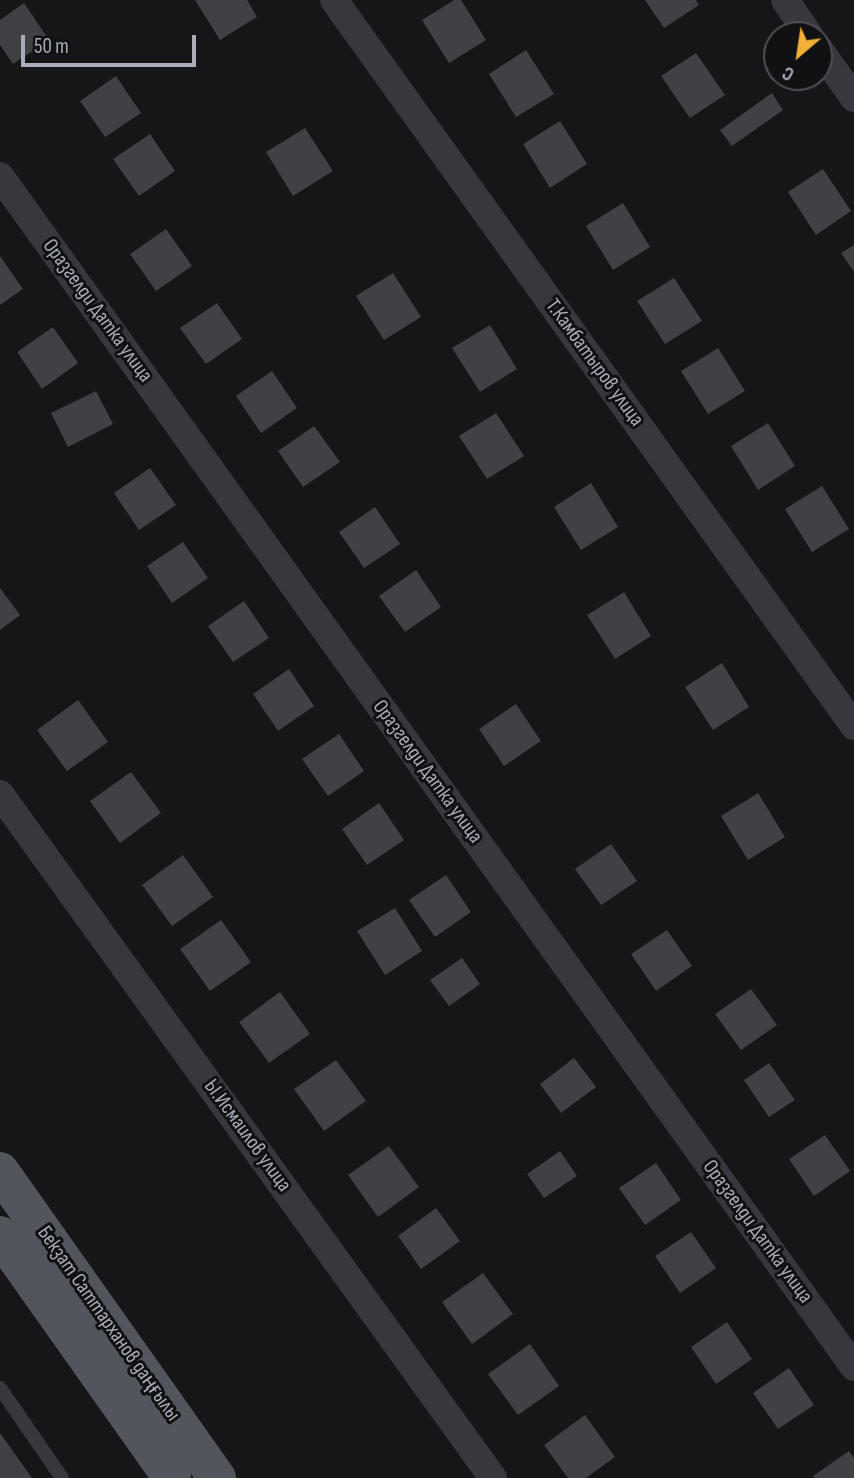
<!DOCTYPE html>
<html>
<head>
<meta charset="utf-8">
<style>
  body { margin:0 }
  #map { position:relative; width:854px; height:1478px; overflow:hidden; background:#161618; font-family:"Sofia Sans Condensed",sans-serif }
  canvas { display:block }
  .north { position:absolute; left:763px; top:21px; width:70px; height:70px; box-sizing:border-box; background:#111113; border:2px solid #4d4f55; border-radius:50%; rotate:209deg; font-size:19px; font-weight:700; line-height:28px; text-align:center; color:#a8adb8 }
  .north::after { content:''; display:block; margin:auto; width:24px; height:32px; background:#f2b134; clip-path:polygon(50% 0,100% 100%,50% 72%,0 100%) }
  .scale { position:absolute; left:21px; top:35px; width:175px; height:32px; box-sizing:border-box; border:4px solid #a8adb8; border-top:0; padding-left:9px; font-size:21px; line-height:24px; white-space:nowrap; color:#a8adb8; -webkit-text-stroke:5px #111113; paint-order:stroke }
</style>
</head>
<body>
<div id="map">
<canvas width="854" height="1478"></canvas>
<div class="north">С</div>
<div class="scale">50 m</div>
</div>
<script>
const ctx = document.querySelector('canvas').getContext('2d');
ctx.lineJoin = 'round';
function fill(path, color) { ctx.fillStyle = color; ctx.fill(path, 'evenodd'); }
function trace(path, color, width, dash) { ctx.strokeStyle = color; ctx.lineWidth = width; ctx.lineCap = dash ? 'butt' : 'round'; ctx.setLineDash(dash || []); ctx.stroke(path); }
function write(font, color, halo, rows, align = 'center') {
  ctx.font = font + ' "Sofia Sans Condensed",sans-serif'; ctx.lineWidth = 6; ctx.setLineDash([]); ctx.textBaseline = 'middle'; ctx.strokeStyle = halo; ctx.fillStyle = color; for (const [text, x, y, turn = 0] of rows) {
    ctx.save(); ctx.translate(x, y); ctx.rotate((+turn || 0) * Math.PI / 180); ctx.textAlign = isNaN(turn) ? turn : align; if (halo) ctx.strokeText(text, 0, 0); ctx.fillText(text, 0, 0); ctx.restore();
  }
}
fill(new Path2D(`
  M195,0H247L257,17L220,40Z
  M454,0H461L486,40L449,63L422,20Z
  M645,0H696L699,5L664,28Z
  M24,3L49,40L13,64L0,45V20Z
  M526,50L554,94L516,117L489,74Z
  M696,53L725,95L690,118L661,76Z
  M116,76L141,113L105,137L80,101Z
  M772,93L783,110L732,146L720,130Z
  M560,121L587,164L550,188L523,144Z
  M305,128L333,171L293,196L266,152Z
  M150,134L175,171L139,196L113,159Z
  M823,169L851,211L816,235L788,192Z
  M623,203L650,247L613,270L586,226Z
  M166,229L192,266L156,291L130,254Z
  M854,245V272L841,253Z
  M0,256L23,289L0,305Z
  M393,273L421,317L384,340L356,296Z
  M674,278L702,321L665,344L637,301Z
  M217,303L242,339L206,364L180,328Z
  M490,325L517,369L480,392L452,348Z
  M53,327L78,363L42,389L17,352Z
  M718,348L745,391L708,414L681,371Z
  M272,371L297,408L261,433L236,396Z
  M96,391L113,424L68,447L51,413Z
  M496,413L524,456L487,479L459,436Z
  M768,423L795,466L758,490L731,446Z
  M314,426L340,462L303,487L278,451Z
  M150,468L176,505L139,530L114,493Z
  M591,483L618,527L581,550L554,507Z
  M822,486L849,529L812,552L785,509Z
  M375,507L400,544L364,568L339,532Z
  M183,542L208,578L172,603L147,566Z
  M416,570L441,607L405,632L379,596Z
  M0,588L20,615L0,630Z
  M624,592L651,636L615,659L587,615Z
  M244,601L269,638L233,662L208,626Z
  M722,663L749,707L713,730L685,687Z
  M289,669L314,706L278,731L253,694Z
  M78,700L108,742L67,771L37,730Z
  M516,704L541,741L504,766L479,729Z
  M339,734L364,771L328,796L302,759Z
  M131,772L161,813L120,843L90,801Z
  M758,793L785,837L748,860L721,816Z
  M379,803L404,840L367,865L342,829Z
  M611,844L637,881L601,905L575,869Z
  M183,855L213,897L172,926L142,885Z
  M446,875L471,912L435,937L409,900Z
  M395,908L422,951L385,975L357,931Z
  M221,920L251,962L210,991L180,949Z
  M667,930L692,966L656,991L631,954Z
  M462,958L480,984L449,1006L430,980Z
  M751,989L777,1025L741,1050L715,1014Z
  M280,992L310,1034L269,1063L239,1022Z
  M574,1058L596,1087L561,1113L540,1084Z
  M336,1060L366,1101L324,1131L294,1089Z
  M769,1063L795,1100L769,1117L744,1080Z
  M825,1135L850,1171L814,1196L789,1159Z
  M389,1146L419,1187L378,1217L348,1175Z
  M560,1151L577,1176L544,1198L527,1174Z
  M656,1163L681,1200L645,1225L619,1188Z
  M436,1208L460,1241L421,1269L398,1236Z
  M691,1232L716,1268L680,1293L655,1256Z
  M483,1273L513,1314L472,1344L442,1302Z
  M727,1322L752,1359L716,1384L691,1347Z
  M530,1344L559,1386L518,1415L488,1374Z
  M789,1368L814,1405L778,1429L753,1393Z
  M585,1415L615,1457L586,1478H568L544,1445Z
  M0,1433L32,1478H0Z
  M849,1451L854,1458V1478H815L813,1476Z`), '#404145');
trace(new Path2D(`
  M0,1388L62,1478`), '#37383d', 14);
trace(new Path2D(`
  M334,0L854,726
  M785,0L809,35
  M819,49L854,98
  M0,176L854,1367
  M0,794L493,1478`), '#37383d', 28);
trace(new Path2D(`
  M0,1171L217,1478
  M0,1235L172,1478`), '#53555c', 38);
write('21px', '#a8adb8', '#111113', [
  ["Оразгелди Датка улица",97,311,54],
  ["Т.Камбатыров улица",594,363,54],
  ["Оразгелди Датка улица",427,772,54],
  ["Ы.Исмаилов улица",247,1136,54],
  ["Оразгелди Датка улица",757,1232,54],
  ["Бекзат Саттарханов даңғылы",108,1324,55]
]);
</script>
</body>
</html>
